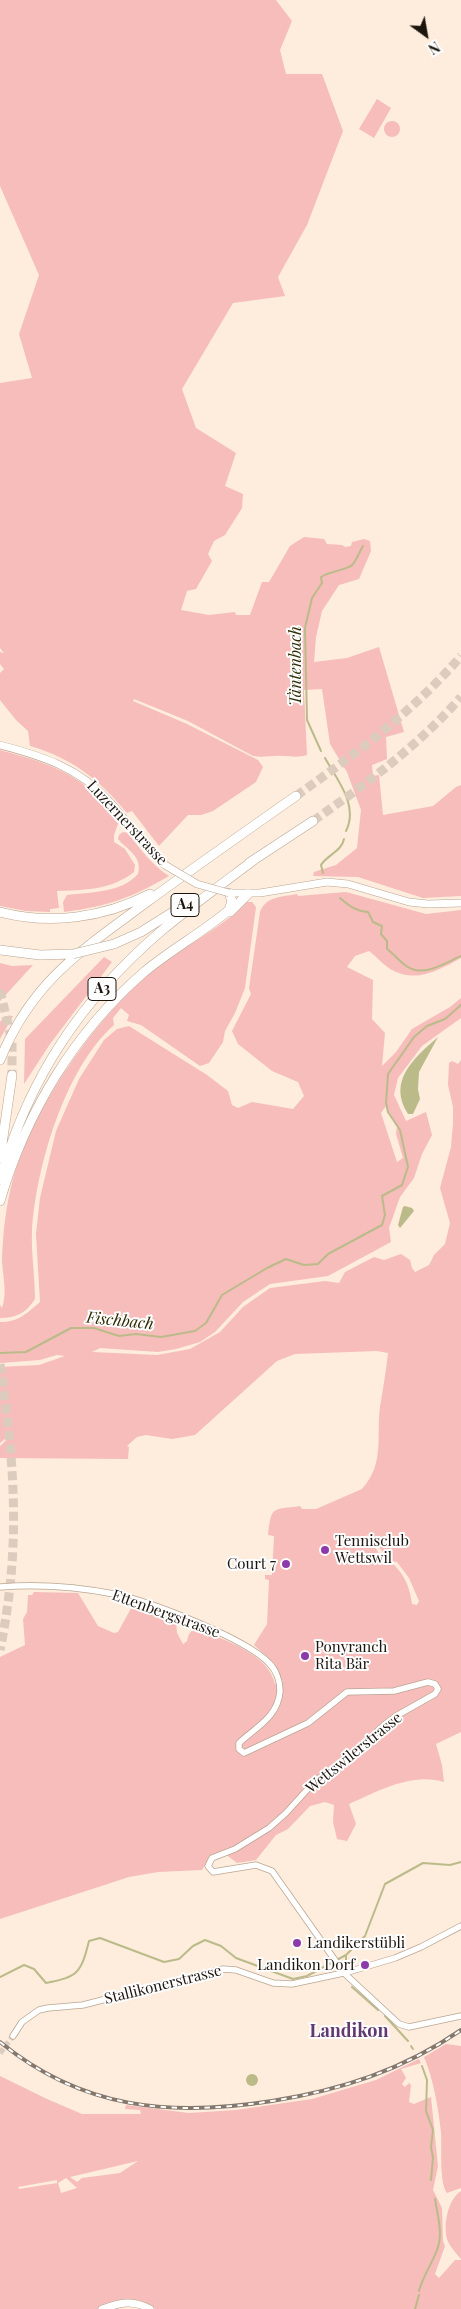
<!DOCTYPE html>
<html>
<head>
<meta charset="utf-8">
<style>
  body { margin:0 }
  #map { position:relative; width:461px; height:2309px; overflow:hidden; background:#feecdc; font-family:"Playfair Display",serif }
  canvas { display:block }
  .north { position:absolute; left:401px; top:10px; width:50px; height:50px; -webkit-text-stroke:4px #fdfdfd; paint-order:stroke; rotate:148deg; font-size:14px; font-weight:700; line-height:20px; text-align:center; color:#1c150e }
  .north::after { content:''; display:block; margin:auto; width:18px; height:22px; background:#1c150e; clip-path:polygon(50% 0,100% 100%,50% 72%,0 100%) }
</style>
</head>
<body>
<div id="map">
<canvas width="461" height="2309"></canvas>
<div class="north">N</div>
</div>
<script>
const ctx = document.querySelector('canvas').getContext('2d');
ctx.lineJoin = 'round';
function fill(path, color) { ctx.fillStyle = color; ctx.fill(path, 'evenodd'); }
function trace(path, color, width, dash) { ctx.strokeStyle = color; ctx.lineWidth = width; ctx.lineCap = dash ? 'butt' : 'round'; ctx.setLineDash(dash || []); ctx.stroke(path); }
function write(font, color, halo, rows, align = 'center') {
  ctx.font = font + ' "Playfair Display",serif'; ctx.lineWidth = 4; ctx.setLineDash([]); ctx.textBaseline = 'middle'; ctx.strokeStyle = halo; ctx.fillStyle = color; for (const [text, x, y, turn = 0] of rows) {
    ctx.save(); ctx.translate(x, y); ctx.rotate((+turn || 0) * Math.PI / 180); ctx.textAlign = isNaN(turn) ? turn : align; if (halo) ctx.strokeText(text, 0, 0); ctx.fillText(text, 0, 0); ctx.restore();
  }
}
fill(new Path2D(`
  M0,0H276L292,21L280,50L286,74H322L343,131L307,225L278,277L285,296L233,303L182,389L196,428L236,453L225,486L243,494L242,508L225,535L214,541L208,554L212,561L196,589L187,591L181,610L209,615L235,612L236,615H250L262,582H269L290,546L304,537L324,539L327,544L342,545L345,547L351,546L352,542L364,539L370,541L371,551L359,579L339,585L322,611L316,637L314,662L347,658L379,647L404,732L386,737L387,759L372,765L373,776L379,775L383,815L433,806L456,787L461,785V896L423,898L358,877L313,876L314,872L336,865L357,848L361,810L347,772L330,744L322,689L304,690L307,755C297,758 292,756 283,756C272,755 264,758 253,756L188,721L134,699L133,701L187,724L258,760L263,767L256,782L213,811L201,815H188L159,846L132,811L127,813C100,780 72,758 30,746L28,731L16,720L0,700V673L4,669L0,664V652L4,653L0,648V383L32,378L19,334L39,275L0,186Z
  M377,99L391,108L374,138L359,129Z
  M384 129a8 8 0 1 1 16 0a8 8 0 1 1-16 0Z
  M0,750C55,765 83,774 119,821L114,835V842L125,849L135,865L134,872C111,890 84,890 57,891L59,908L50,909V912L26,911L0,906Z
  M123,832L128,833C140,849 152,865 169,876C131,898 109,906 64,912L63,902L67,895C91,892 121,893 138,874C143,856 127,850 118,839L119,835Z
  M346,892L426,914L461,910V958C441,969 417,983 394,971C385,967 377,957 369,951L355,956L347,967L373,980L372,1019L385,1033L382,1066L396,1052L412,1029L450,1007L461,998V1018L422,1046L398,1078L394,1095L406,1121L426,1112L432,1135L422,1154L414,1178L400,1197L389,1228L391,1242L328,1276L270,1284L243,1302L215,1332L200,1342L176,1349L158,1352L100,1348L92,1352L157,1355L190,1349L220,1332L243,1307L270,1288L325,1281L339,1283L345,1272L374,1257L384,1260L401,1254L410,1260L412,1268L415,1272L429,1265L434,1255L445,1244L450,1223L440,1188L451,1147L453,1124V1107L448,1085L449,1063L452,1061L458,1064L461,1060V1732L436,1744L442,1765L444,1782C412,1772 378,1791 349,1804L356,1824L347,1841L337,1839L333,1822L334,1805L325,1802L310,1806L288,1829L276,1835L256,1860L237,1863L224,1853L206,1863L202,1870L158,1872L129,1877L0,1919V1657L25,1645L23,1619L27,1612L28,1595H32L34,1592L78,1593L98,1626L114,1633L118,1632L134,1603L176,1621L177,1633L183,1644L187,1641C189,1632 191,1630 199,1629C225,1641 268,1653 275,1684L283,1682L274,1663L254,1645L267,1624L269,1580L265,1579V1575H272L274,1536L268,1535C271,1505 273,1510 300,1506L302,1509H316L362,1489C385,1463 376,1438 380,1407C383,1389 386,1371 388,1353L377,1351L295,1354L277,1361L195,1435L172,1439L146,1435L137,1437L127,1446L129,1447L128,1459L0,1458V1446L9,1438L7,1437L0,1443V1367L39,1365L65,1356L57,1355L40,1360L0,1363V1322C19,1322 26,1314 40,1302L36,1234L40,1198L56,1131L79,1079L104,1040L117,1029L129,1026L207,1075L228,1091L232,1105L238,1108L252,1102L293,1109L304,1096L298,1082L272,1071L238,1044L232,1031L251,994L249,988L260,912C266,896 282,897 297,894L298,896ZM386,1106L397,1126L396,1134L403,1158L397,1162L381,1113ZM366,1534L377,1544L389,1561L397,1562L409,1578L419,1601L417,1605L412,1604C410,1588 405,1575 393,1564L387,1565Z
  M245,902H252L256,907L245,988L235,1013L225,1031L223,1042L209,1063L200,1066L141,1025L127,1021L129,1015L121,1008L113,1018L114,1025C65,1068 36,1167 32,1231C31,1254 35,1276 35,1299C26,1313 16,1318 0,1318V1305L2,1308C8,1290 2,1275 2,1258C3,1233 6,1206 12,1183C33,1107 96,1016 157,967C180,949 206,936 229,918C235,913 240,907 245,902Z
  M104,957L112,962L50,1044L24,1084L25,1039Z
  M0,963L12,966L33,965L0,1001Z
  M5,1016H13L0,1039V1022Z
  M446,2044L461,2046V2188L447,2193C439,2183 442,2147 441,2132C438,2107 434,2081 424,2057Z
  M419,2059L421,2063L401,2069L406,2078L402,2084L405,2087L409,2083L411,2085L409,2102L414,2104L431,2097L438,2166L433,2190L442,2208L443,2241L445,2246L435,2274L439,2278L455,2260H461V2309H155L138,2300H124L118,2309H0V2076L47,2099L82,2114H141L140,2110L125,2109L126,2105L189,2113L236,2110L312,2099L376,2080ZM138,2161L120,2173L82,2178L77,2182L70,2177ZM66,2178L77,2188L61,2193L58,2183ZM57,2180V2183L19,2189L18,2187Z
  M461,2191V2259C456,2253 450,2247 447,2239C443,2225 448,2199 461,2191Z`), '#f6bdbb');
fill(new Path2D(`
  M438,1037L419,1072L418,1089L420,1099L413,1114H408C387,1081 414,1058 438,1037Z
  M405,1206L412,1208L414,1211L400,1228L398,1225L403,1207Z
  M246 2080a6 6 0 1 1 12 0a6 6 0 1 1-12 0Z`), '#bbbb8a');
trace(new Path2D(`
  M321,751L307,720L305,628L312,598L322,583L321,577C330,571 347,570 352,565C357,560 359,552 363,546
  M325,758C337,780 359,805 346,831
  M323,873L321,865C327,855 342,851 344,839
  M340,898C349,906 356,911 368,912L373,922L382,926L381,934L387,941V949C394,954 398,960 405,965C422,979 445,963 461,956
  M0,1353L26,1352L71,1328H94L119,1336L136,1334L161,1337L195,1331L206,1323L222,1295L267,1268L286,1259L304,1265L318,1264L328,1254L382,1225L385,1215L382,1196L402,1185L408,1167L400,1130L388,1112L386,1103L388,1074L414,1037L427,1026L445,1019L461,1005
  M346,1955V1964
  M0,1977L24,1965L34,1969L46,1983C78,1977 81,1973 89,1941L100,1938L164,1962L179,1959L193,1946L205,1940L221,1946L236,1958L293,1979L307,1976L346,1955L365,1936L385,1884L423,1863L450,1865L461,1862
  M352,1987L378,2010
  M385,2016L408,2041
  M411,2046L413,2049
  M422,2066L427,2080L426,2111L433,2130L431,2147L433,2158L431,2180
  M419,2291C423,2275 433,2263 438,2247C443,2233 437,2213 435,2199
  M415,2309L419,2295`), '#bbbb8a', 2);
trace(new Path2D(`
  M0,2053L13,2036`), '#dcccbd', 5.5, [5.5, 3]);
trace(new Path2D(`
  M296,796C355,754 413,712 461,656
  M313,821C366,784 418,746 461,697
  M0,990L12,1042V1075
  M0,1364C15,1467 21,1547 0,1650`), '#dcccbd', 9, [9, 4.5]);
const minor = new Path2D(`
  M0,1587C36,1584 78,1587 114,1594C149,1601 245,1638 269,1663C276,1670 280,1681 280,1691C278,1717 256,1727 239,1743V1749L244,1753L308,1723L347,1692L394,1691L428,1682L435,1684L438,1689L435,1694L396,1716L384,1725L353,1755L315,1781L286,1813L269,1828L235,1849L212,1858L208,1866L213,1872L256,1865L272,1871L344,1973L399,2024L409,2027L461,2016
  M13,2036L22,2022L39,2010L48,2008L83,2005L223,1969L236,1970L273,1983L292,1984L348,1972L395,1958L421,1947L461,1926`);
const major = new Path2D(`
  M0,745C42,756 80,768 110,802C129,823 143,847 165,865
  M229,893H260L327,882L348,884L409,902L428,904L461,903
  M102,2309C119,2303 133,2299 150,2309`);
const highway = new Path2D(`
  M249,863L313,821
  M0,912C51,925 103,918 150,894
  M230,912L248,894
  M114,944L141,932L192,900
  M0,950L40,955L73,954
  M0,1060C32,981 82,950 147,902C196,866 246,831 296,796
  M0,1158L12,1075
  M0,1180C28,1079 81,1000 160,932C190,907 222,884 254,860
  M0,1201C26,1113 74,1033 143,973C170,950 202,933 229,910L232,901L229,893`);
trace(minor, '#baa592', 7);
trace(major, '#baa592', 8);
trace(highway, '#baa592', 10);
trace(minor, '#fff', 5.5);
trace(major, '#fff', 7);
trace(highway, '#fff', 9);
const rail = new Path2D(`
  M0,2042C82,2109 170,2117 272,2101C341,2090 403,2070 461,2030`);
trace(rail, '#84786d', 4);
trace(rail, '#fdfdfd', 2, [5.5]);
const majorBridge = new Path2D(`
  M165,865L197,884L229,893`);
const highwayBridge = new Path2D(`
  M73,954L114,944`);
trace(majorBridge, '#baa592', 8, []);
trace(highwayBridge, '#baa592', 10, []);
trace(majorBridge, '#fff', 7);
trace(highwayBridge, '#fff', 9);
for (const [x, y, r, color] of [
  [325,1550,5,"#8c3aa9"],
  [286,1564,5,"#8c3aa9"],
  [305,1656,5,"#8c3aa9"],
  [297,1943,5,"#8c3aa9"],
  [365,1965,5,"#8c3aa9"]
]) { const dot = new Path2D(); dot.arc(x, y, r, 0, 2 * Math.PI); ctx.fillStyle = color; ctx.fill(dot); trace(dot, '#fdfdfd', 2); }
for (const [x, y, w] of [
  [185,905,28],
  [102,989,28]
]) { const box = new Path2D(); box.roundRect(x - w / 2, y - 11.5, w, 23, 4); ctx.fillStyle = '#fdfdfd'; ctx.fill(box); trace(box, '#1c150e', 1); }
write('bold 14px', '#1c150e', null, [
  ["A4",185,905],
  ["A3",102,989]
]);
write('15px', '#1c150e', '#fdfdfd', [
  ["Luzernerstrasse",127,823,47],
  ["Ettenbergstrasse",166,1614,20],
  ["Wettswilerstrasse",354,1753,-39],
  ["Stallikonerstrasse",163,1985,-14]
]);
write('15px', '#1c150e', '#fdfdfd', [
  ["Tennisclub",335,1541],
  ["Wettswil",335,1558],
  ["Court 7",276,1564,"right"],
  ["Ponyranch",315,1647],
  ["Rita Bär",315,1664],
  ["Landikerstübli",307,1943],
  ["Landikon Dorf",355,1965,"right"]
], 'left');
write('italic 16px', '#2d2c03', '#fdfdfd', [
  ["Täntenbach",296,666,-90],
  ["Fischbach",120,1321,6]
]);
write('bold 18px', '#613970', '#fdfdfd', [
  ["Landikon",349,2031]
]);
</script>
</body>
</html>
